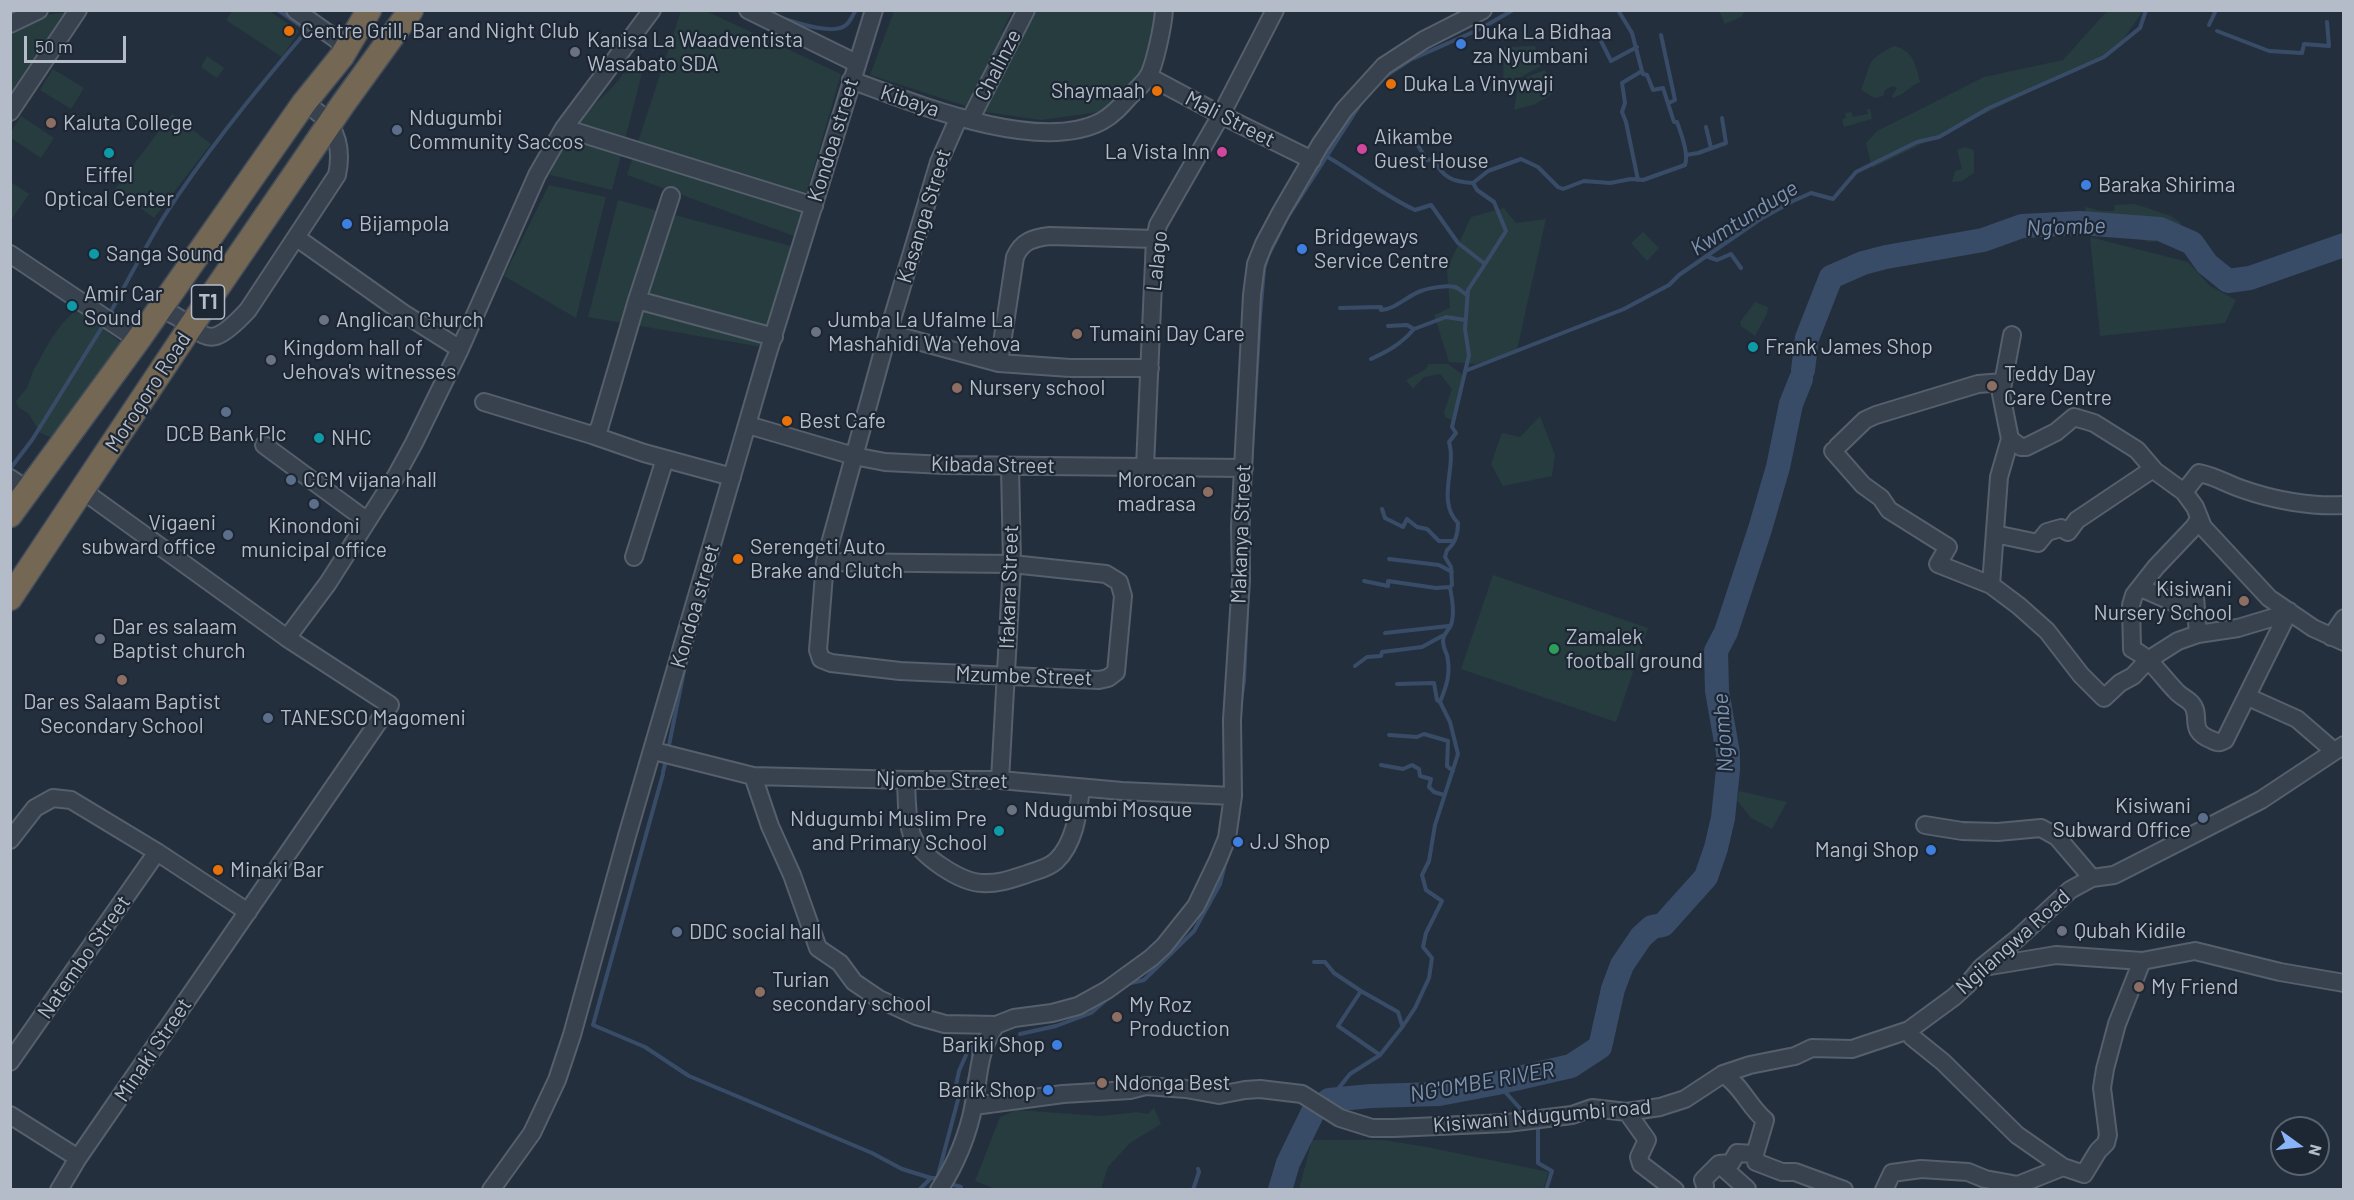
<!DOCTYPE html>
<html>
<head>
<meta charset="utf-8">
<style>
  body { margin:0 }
  #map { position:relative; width:2354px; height:1200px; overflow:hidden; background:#242f3e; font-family:Barlow,sans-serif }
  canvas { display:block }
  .frame { position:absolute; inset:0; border:12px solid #b4bcc9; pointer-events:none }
  .north { position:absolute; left:2270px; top:1116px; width:60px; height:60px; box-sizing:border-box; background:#1d2633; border:2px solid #59626f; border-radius:50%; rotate:105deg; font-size:16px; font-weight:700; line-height:24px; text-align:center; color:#b4bcc9 }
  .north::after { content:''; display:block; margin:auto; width:21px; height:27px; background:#8ab4f8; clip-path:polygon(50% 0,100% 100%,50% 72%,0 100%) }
  .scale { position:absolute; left:24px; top:36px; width:102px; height:27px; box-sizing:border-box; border:3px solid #b4bcc9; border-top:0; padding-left:8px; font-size:18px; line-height:21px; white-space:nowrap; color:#b4bcc9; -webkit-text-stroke:4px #1d2633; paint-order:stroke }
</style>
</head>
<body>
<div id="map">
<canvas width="2354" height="1200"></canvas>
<div class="frame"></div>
<div class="north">N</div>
<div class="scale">50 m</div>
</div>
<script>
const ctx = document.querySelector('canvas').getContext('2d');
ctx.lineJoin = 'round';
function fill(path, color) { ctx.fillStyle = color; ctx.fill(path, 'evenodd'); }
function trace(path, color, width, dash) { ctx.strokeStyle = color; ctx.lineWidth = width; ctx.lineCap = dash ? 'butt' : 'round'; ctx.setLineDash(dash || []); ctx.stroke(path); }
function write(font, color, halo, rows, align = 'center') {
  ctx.font = font + ' Barlow,sans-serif'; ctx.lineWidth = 4.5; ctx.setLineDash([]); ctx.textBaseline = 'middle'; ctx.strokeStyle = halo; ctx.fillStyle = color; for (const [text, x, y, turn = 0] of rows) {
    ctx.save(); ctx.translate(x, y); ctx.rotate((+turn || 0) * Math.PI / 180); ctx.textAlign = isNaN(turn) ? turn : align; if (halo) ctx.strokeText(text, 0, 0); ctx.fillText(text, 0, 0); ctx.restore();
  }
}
fill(new Path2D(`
  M75,11L11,102V35L44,15Z
  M232,11H269L299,31L282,57L226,20Z
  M681,11H706L841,74L794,236L627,175Z
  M894,11H1012L1000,35L1016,11H1171L1131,94L1100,112L1041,120L985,112L967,103L966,106L870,75Z
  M1719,11H1748L1742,14L1743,16L1725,24Z
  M2107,11H2143L2115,51L1872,168L1866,143L1877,131L1984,77L2063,60Z
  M1535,46L1541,66L1492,93L1488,88L1503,81L1504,47Z
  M1894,46C1913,50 1916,65 1920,82C1909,87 1905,94 1893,98L1892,96L1897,88L1893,86L1885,90L1883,96L1875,98L1861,90C1873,62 1863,62 1894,46Z
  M207,56L224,68L217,78L201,67Z
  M53,69L84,88L71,109L40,90Z
  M1545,70L1555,92L1536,104L1514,110L1519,80Z
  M636,71L642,73L612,190L550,175C556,158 562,138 574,124C590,106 609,94 623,74Z
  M1867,109H1870L1872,119L1844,127L1842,119L1846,118L1845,113L1851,112L1853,117L1868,114Z
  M172,114L211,144L154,218L115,189Z
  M21,116L54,138L41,158L11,138V132Z
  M1965,147L1974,150V173L1962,181L1952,182L1955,171L1962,169L1957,150Z
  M11,182L29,194L11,220Z
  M549,185L606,197L576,318L504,276Z
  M618,200L791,246L762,347L588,317Z
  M2135,204L2171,216L2181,223L2177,238L2149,242L2132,235L2133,229L2088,228L2085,207L2101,211H2114L2115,205Z
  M1504,208L1516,223L1546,219L1517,350L1477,364L1449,362L1434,315L1450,308L1447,269L1471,217Z
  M1643,232L1659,248L1647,261L1631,243Z
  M2090,237L2188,262L2210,286L2236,300L2225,323L2100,336Z
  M1755,302L1768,307L1767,314L1755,336L1741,326L1740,322Z
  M78,307L86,308L93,320L124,345L52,438L40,433L29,414L18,407L16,401L27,388L33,371L51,339L61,325Z
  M1428,364H1448L1463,375L1454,421L1445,417L1444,412L1452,389L1440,374L1424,377L1413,389L1406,380L1426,369Z
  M1540,416L1555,455L1552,476L1503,486L1491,464L1502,433L1520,437Z
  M1493,575L1648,628L1616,722L1461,669Z
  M1739,791L1787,802L1772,829L1751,818L1737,800Z
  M1154,1108L1161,1124L1130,1143L1108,1167L1101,1189H996L975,1181L1000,1117L1017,1110L1101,1116L1137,1112L1148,1114Z
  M1312,1140H1384L1427,1147L1549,1172L1543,1189H1299Z`), '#263c3f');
trace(new Path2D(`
  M278,10L307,30
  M1618,10L1632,33L1642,71L1622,83L1625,103L1622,112L1626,122L1638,180
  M781,18C795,22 833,36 846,25C850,22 852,16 856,10
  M2209,25L2216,10
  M1595,29L1611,61L1637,47
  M2217,31L2269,51L2302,53L2304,44L2329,46L2327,22
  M1661,35L1675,100L1669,103
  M1384,77L1410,60L1480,29L1513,10
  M1706,127L1711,148
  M1412,136L1427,160L1434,159C1442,178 1454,182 1473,183
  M1686,155L1698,153L1726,143L1722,118
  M1326,156C1356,173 1383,195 1415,210L1431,205L1458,243L1485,264L1468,290L1465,329L1469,355L1452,427L1456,433L1449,442C1457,467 1436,501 1458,523C1458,533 1455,544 1447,550L1445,557L1451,567L1452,585L1450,587C1452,599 1455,613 1451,625C1449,630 1443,634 1443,641C1443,647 1445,650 1447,655C1451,673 1447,685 1440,702L1450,722L1458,754L1435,825L1429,861L1422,875L1426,890L1442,901L1426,933L1423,947L1432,958L1429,978L1415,1008L1403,1026L1380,1055L1350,1074L1329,1100
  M1706,256L1717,260L1731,254L1741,268
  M1485,264L1506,231L1494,202L1477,190L1473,183L1488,171L1521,159L1538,167L1558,187L1563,189L1584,181L1610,183L1631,179L1643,180L1685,165C1689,153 1681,134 1677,122H1674L1663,88L1653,90L1647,75L1643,74L1642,71
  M1340,308L1381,307V310C1396,309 1407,296 1421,291C1429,288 1446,285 1455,287C1459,288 1463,293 1467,295
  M109,315C127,282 145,247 165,215C207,150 260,85 310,27
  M1388,326L1407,325L1414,329L1446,317L1465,320
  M1371,359C1388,351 1400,345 1414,329
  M1465,371L1624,309L1669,285L1679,275L1759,220L1793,201L1811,193L1833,199L1856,172L1917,142L1939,137L1989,108L2104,57L2140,28L2146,10
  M1251,467L1260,316L1264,269L1268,256L1287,218L1361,103
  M10,469L32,440L104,324
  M1382,509L1385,518L1403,527L1407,519L1417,527L1427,529L1439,541H1454
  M1389,559L1439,565L1452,572
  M1249,569V504
  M1364,581L1388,586V581L1436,588L1450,587
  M1385,633L1449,626
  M1355,666L1367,657L1381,656L1382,652L1422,647L1444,635
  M1397,684L1434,683L1437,700L1440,702
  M1241,700L1244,681L1247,612
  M1389,735L1417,737L1424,734L1448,741L1447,766L1453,771
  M668,750L685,666
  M1381,765L1403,769L1412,765L1419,769L1420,776L1431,779L1429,787L1434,792L1444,795
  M663,772L666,760
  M663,774L593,1025L645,1047L689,1076L872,1153L902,1169L931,1178H940
  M1314,962H1325L1334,973L1361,991L1338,1026L1380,1055
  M1127,984L1144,980L1194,931L1220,884L1226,860
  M1361,991L1398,1012L1402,1025
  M1020,1034L1056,1026L1091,1013L1107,999
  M973,1059V1042
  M1497,1083L1526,1115
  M964,1115L969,1078
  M1535,1125L1538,1129V1163L1552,1171L1546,1190
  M937,1179L959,1096L955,1090L959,1071L970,1046L973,1045
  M949,1181L954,1185L961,1187
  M919,1190L931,1178
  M1193,1190L1199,1172L1198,1169`), '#394c67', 4);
trace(new Path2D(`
  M1803,370L1807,338L1831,277L1863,263L1886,257L1983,240L2022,226L2080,223L2160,229L2192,243L2207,264L2228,281L2250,278L2344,245
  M1280,1190L1288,1163L1313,1112L1329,1100L1371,1096L1439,1094L1497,1083L1571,1066L1600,1047L1613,989L1622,965L1641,937L1652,927L1663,925L1706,877L1716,848L1723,818L1728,770V753L1717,691L1716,651L1726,632L1760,529L1778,467L1791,404L1801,379`), '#394c67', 24);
const minor = new Path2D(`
  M295,10L336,39L346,49
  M748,10L856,63
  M10,24L39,10
  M1148,76L1221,115L1312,160
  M851,80C914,103 1039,155 1102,121C1113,115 1121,106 1129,97C1135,91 1143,84 1148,77C1155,64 1163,26 1164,10
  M10,112L78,10
  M970,120L1026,10
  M564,128L814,206
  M297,238L403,313L460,349
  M10,254L138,340
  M637,300L774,337
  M160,309C208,325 200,362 248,310L337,175C344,142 333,119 304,103
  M888,333L999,363L1070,368H1150
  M999,363L1015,257C1022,241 1033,238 1050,236L1155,239
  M484,402L592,435L599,429L637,300L671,196
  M748,425L854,456L885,462L944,465L1244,468
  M592,435L644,453L732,477
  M2010,439L2021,447H2026L2056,432L2074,417L2094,423L2137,450L2155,471L2184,492L2195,507L2203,527L2269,598L2313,628L2344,642
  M264,445L366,520
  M1837,447L1865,420L1876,415L1978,384L2003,382
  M1833,451L1863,485L1881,498L1889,510L1948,547L1938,564L1991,585L2019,606L2047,631L2081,675L2104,698L2120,683L2133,676L2148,660L2178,641L2198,634L2238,628L2288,613
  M1145,467L1155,239L1158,225L1221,115L1275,10
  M10,478L29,491
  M2184,492L2199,473C2215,476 2227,484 2242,489C2273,500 2311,507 2344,505
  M2199,519L2194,527L2156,567L2134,595L2131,605L2132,649C2151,658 2162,677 2176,691C2180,696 2186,698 2191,703C2203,716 2186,730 2212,740C2218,743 2220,743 2225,740L2289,611
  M1995,534L2038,543L2047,532L2061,528L2068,532L2077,520L2153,469
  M634,557L665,459
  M825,562L1012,564L1106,574L1119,582L1123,596L1116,672L1108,678L1099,680L900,671L831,663L821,659L818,650L825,562L888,333L939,162L959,117
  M1991,585L1999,477L2010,439L2001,394L2012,335
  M2141,588L2175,603L2180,604L2191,596L2195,597L2198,634
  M2331,637L2344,618
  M287,638L328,583L396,476L414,443L460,349L537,175L564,128L652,10
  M2248,697L2297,719L2334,751
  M654,751L753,776L906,780H1000L1122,791L1233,796
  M753,776L770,826L792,875L818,948L840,963L854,982L879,999L916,1016L945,1024L996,1025L1014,1018L1052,1013L1078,1006L1107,990L1151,958L1164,946L1196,906L1218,860L1227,838L1233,796L1232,720L1241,580L1240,527L1252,295L1256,264L1264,244L1281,212L1320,145L1344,110L1384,66L1424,40L1483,10
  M906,780C907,799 906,818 912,835C920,856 960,882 982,883C999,884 1011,879 1027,874C1037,870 1047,869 1056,861C1075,843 1078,813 1081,788
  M1000,780L1012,564L1010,466
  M1925,825L1962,831L1998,832L2041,828L2057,837L2092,878
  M10,840L35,808L53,798L71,800L157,852L248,912
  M1984,967L2056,955L2142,961L2195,951L2280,972L2344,983
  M1909,1030L1912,1037L1943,1062L2017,1135L2063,1167
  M10,1062L157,852
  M1723,1074C1742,1086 1749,1107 1765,1120L1755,1154L1756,1162L1782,1172H1795L1844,1190
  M974,1106L1063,1094L1130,1090L1146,1086L1186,1089L1219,1095L1245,1090L1260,1089L1302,1094L1340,1118L1372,1128H1394L1507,1123L1572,1115L1592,1108L1627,1112L1660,1107L1685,1099L1723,1074L1750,1065L1795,1056L1812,1048L1852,1049L1909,1030L1954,997L1967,985L1982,967L2018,938L2070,890L2092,878L2114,875L2124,870L2261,800L2344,745
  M1627,1112L1647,1140L1639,1157L1641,1164L1675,1190
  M10,1115L78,1158
  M1719,1164L1747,1189
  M1705,1186L1703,1180L1719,1164L1731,1163L1737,1153L1755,1154
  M59,1190L78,1158L390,705L287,638L93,498L84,488
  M491,1190L532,1133L557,1080L572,1035L627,836L767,356L874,10
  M939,1190C956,1164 968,1135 974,1104C979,1075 978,1050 996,1025
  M1884,1190L1892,1173L1921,1169L1968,1172L1985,1179L2018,1185L2063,1167L2084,1174L2098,1151L2106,1143L2108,1135L2102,1088L2105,1069L2117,1024L2142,961`);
const highway = new Path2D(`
  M10,515L138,340L304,103L342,56L369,10
  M10,598L191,326L343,104L411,10`);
trace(minor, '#565f6c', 20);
trace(highway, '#434c59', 27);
trace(minor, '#38414e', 16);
trace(highway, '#746855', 24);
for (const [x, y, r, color] of [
  [289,31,6,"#e8710a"],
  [1461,44,6,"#3f7fe0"],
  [575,52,6,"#6b7280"],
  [1391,84,6,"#e8710a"],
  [1157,91,6,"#e8710a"],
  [51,123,6,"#8d6e63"],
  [397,130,6,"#5c6f8a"],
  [1362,149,6,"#d1479c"],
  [1222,152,6,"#d1479c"],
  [109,153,6,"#0f9aa8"],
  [2086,185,6,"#3f7fe0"],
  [347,224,6,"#3f7fe0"],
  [1302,249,6,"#3f7fe0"],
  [94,254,6,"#0f9aa8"],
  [72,306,6,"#0f9aa8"],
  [324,320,6,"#6b7280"],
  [816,332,6,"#6b7280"],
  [1077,334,6,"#8d6e63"],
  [1753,347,6,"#0f9aa8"],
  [271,360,6,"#6b7280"],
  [1992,386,6,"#8d6e63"],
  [957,388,6,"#8d6e63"],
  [226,412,6,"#5c6f8a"],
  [787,421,6,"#e8710a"],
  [319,438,6,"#0f9aa8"],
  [291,480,6,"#5c6f8a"],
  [1208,492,6,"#8d6e63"],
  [314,504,6,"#5c6f8a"],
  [228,535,6,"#5c6f8a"],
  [738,559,6,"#e8710a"],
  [2244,601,6,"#8d6e63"],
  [100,639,6,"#6b7280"],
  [1554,649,6,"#2e9e5b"],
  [122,680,6,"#8d6e63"],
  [268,718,6,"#5c6f8a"],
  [1012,810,6,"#6b7280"],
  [2203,818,6,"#5c6f8a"],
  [999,831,6,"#0f9aa8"],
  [1238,842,6,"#3f7fe0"],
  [1931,850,6,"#3f7fe0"],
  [218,870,6,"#e8710a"],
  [2062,931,6,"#6b7280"],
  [677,932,6,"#5c6f8a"],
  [2139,987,6,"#8d6e63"],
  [760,992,6,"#8d6e63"],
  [1117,1017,6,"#8d6e63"],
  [1057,1045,6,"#3f7fe0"],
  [1102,1083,6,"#8d6e63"],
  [1048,1090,6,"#3f7fe0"]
]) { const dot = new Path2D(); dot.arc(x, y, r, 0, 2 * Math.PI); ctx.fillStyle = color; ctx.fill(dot); trace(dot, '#1d2633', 2); }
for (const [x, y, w] of [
  [208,302,33]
]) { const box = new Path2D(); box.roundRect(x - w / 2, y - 17, w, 34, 4.5); ctx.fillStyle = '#1d2633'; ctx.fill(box); trace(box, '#b4bcc9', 1.5); }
write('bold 20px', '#b4bcc9', null, [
  ["T1",208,302]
]);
write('21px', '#b4bcc9', '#1d2633', [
  ["Centre Grill, Bar and Night Club",301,31],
  ["Duka La Bidhaa",1473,32],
  ["za Nyumbani",1473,56],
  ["Kanisa La Waadventista",587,40],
  ["Wasabato SDA",587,64],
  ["Duka La Vinywaji",1403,84],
  ["Shaymaah",1145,91,"right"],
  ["Ndugumbi",409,118],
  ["Community Saccos",409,142],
  ["Kaluta College",63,123],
  ["Aikambe",1374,137],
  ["Guest House",1374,161],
  ["La Vista Inn",1210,152,"right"],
  ["Eiffel",109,175,"center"],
  ["Optical Center",109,199,"center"],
  ["Baraka Shirima",2098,185],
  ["Bijampola",359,224],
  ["Bridgeways",1314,237],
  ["Service Centre",1314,261],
  ["Sanga Sound",106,254],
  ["Amir Car",84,294],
  ["Sound",84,318],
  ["Anglican Church",336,320],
  ["Jumba La Ufalme La",828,320],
  ["Mashahidi Wa Yehova",828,344],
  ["Tumaini Day Care",1089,334],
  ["Frank James Shop",1765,347],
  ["Kingdom hall of",283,348],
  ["Jehova's witnesses",283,372],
  ["Teddy Day",2004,374],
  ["Care Centre",2004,398],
  ["Nursery school",969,388],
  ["Best Cafe",799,421],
  ["DCB Bank Plc",226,434,"center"],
  ["NHC",331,438],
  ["CCM vijana hall",303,480],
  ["Morocan",1196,480,"right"],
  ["madrasa",1196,504,"right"],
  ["Vigaeni",216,523,"right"],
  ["subward office",216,547,"right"],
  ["Kinondoni",314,526,"center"],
  ["municipal office",314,550,"center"],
  ["Serengeti Auto",750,547],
  ["Brake and Clutch",750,571],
  ["Kisiwani",2232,589,"right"],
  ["Nursery School",2232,613,"right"],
  ["Dar es salaam",112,627],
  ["Baptist church",112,651],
  ["Zamalek",1566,637],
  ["football ground",1566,661],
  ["Dar es Salaam Baptist",122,702,"center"],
  ["Secondary School",122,726,"center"],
  ["TANESCO Magomeni",280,718],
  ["Kisiwani",2191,806,"right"],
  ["Subward Office",2191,830,"right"],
  ["Ndugumbi Mosque",1024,810],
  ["Ndugumbi Muslim Pre",987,819,"right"],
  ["and Primary School",987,843,"right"],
  ["J.J Shop",1250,842],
  ["Mangi Shop",1919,850,"right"],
  ["Minaki Bar",230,870],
  ["Qubah Kidile",2074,931],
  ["DDC social hall",689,932],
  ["Turian",772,980],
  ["secondary school",772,1004],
  ["My Friend",2151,987],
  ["My Roz",1129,1005],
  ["Production",1129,1029],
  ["Bariki Shop",1045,1045,"right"],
  ["Ndonga Best",1114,1083],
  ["Barik Shop",1036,1090,"right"]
], 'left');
write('21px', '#b4bcc9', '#1d2633', [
  ["Chalinze",998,65,-63],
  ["Kibaya",910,101,18],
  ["Mali Street",1230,119,27],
  ["Kondoa street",833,140,-73],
  ["Kasanga Street",924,216,-73],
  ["Lalago",1157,261,-84],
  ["Morogoro Road",148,392,-57],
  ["Kibada Street",993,465,1],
  ["Makanya Street",1241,534,-88],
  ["Ifakara Street",1009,587,-88],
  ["Kondoa street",695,606,-74],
  ["Mzumbe Street",1024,676,2],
  ["Njombe Street",942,780,1],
  ["Ngilangwa Road",2013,942,-42],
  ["Natembo Street",84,957,-55],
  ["Minaki Street",153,1050,-56],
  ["Kisiwani Ndugumbi road",1542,1116,-5]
]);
write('italic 22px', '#7c92b1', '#1d2633', [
  ["Kwmtunduge",1744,218,-32],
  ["Ng'ombe",2066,227,-2],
  ["Ng'ombe",1723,733,-94],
  ["NG'OMBE RIVER",1482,1082,-10]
]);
</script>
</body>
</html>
